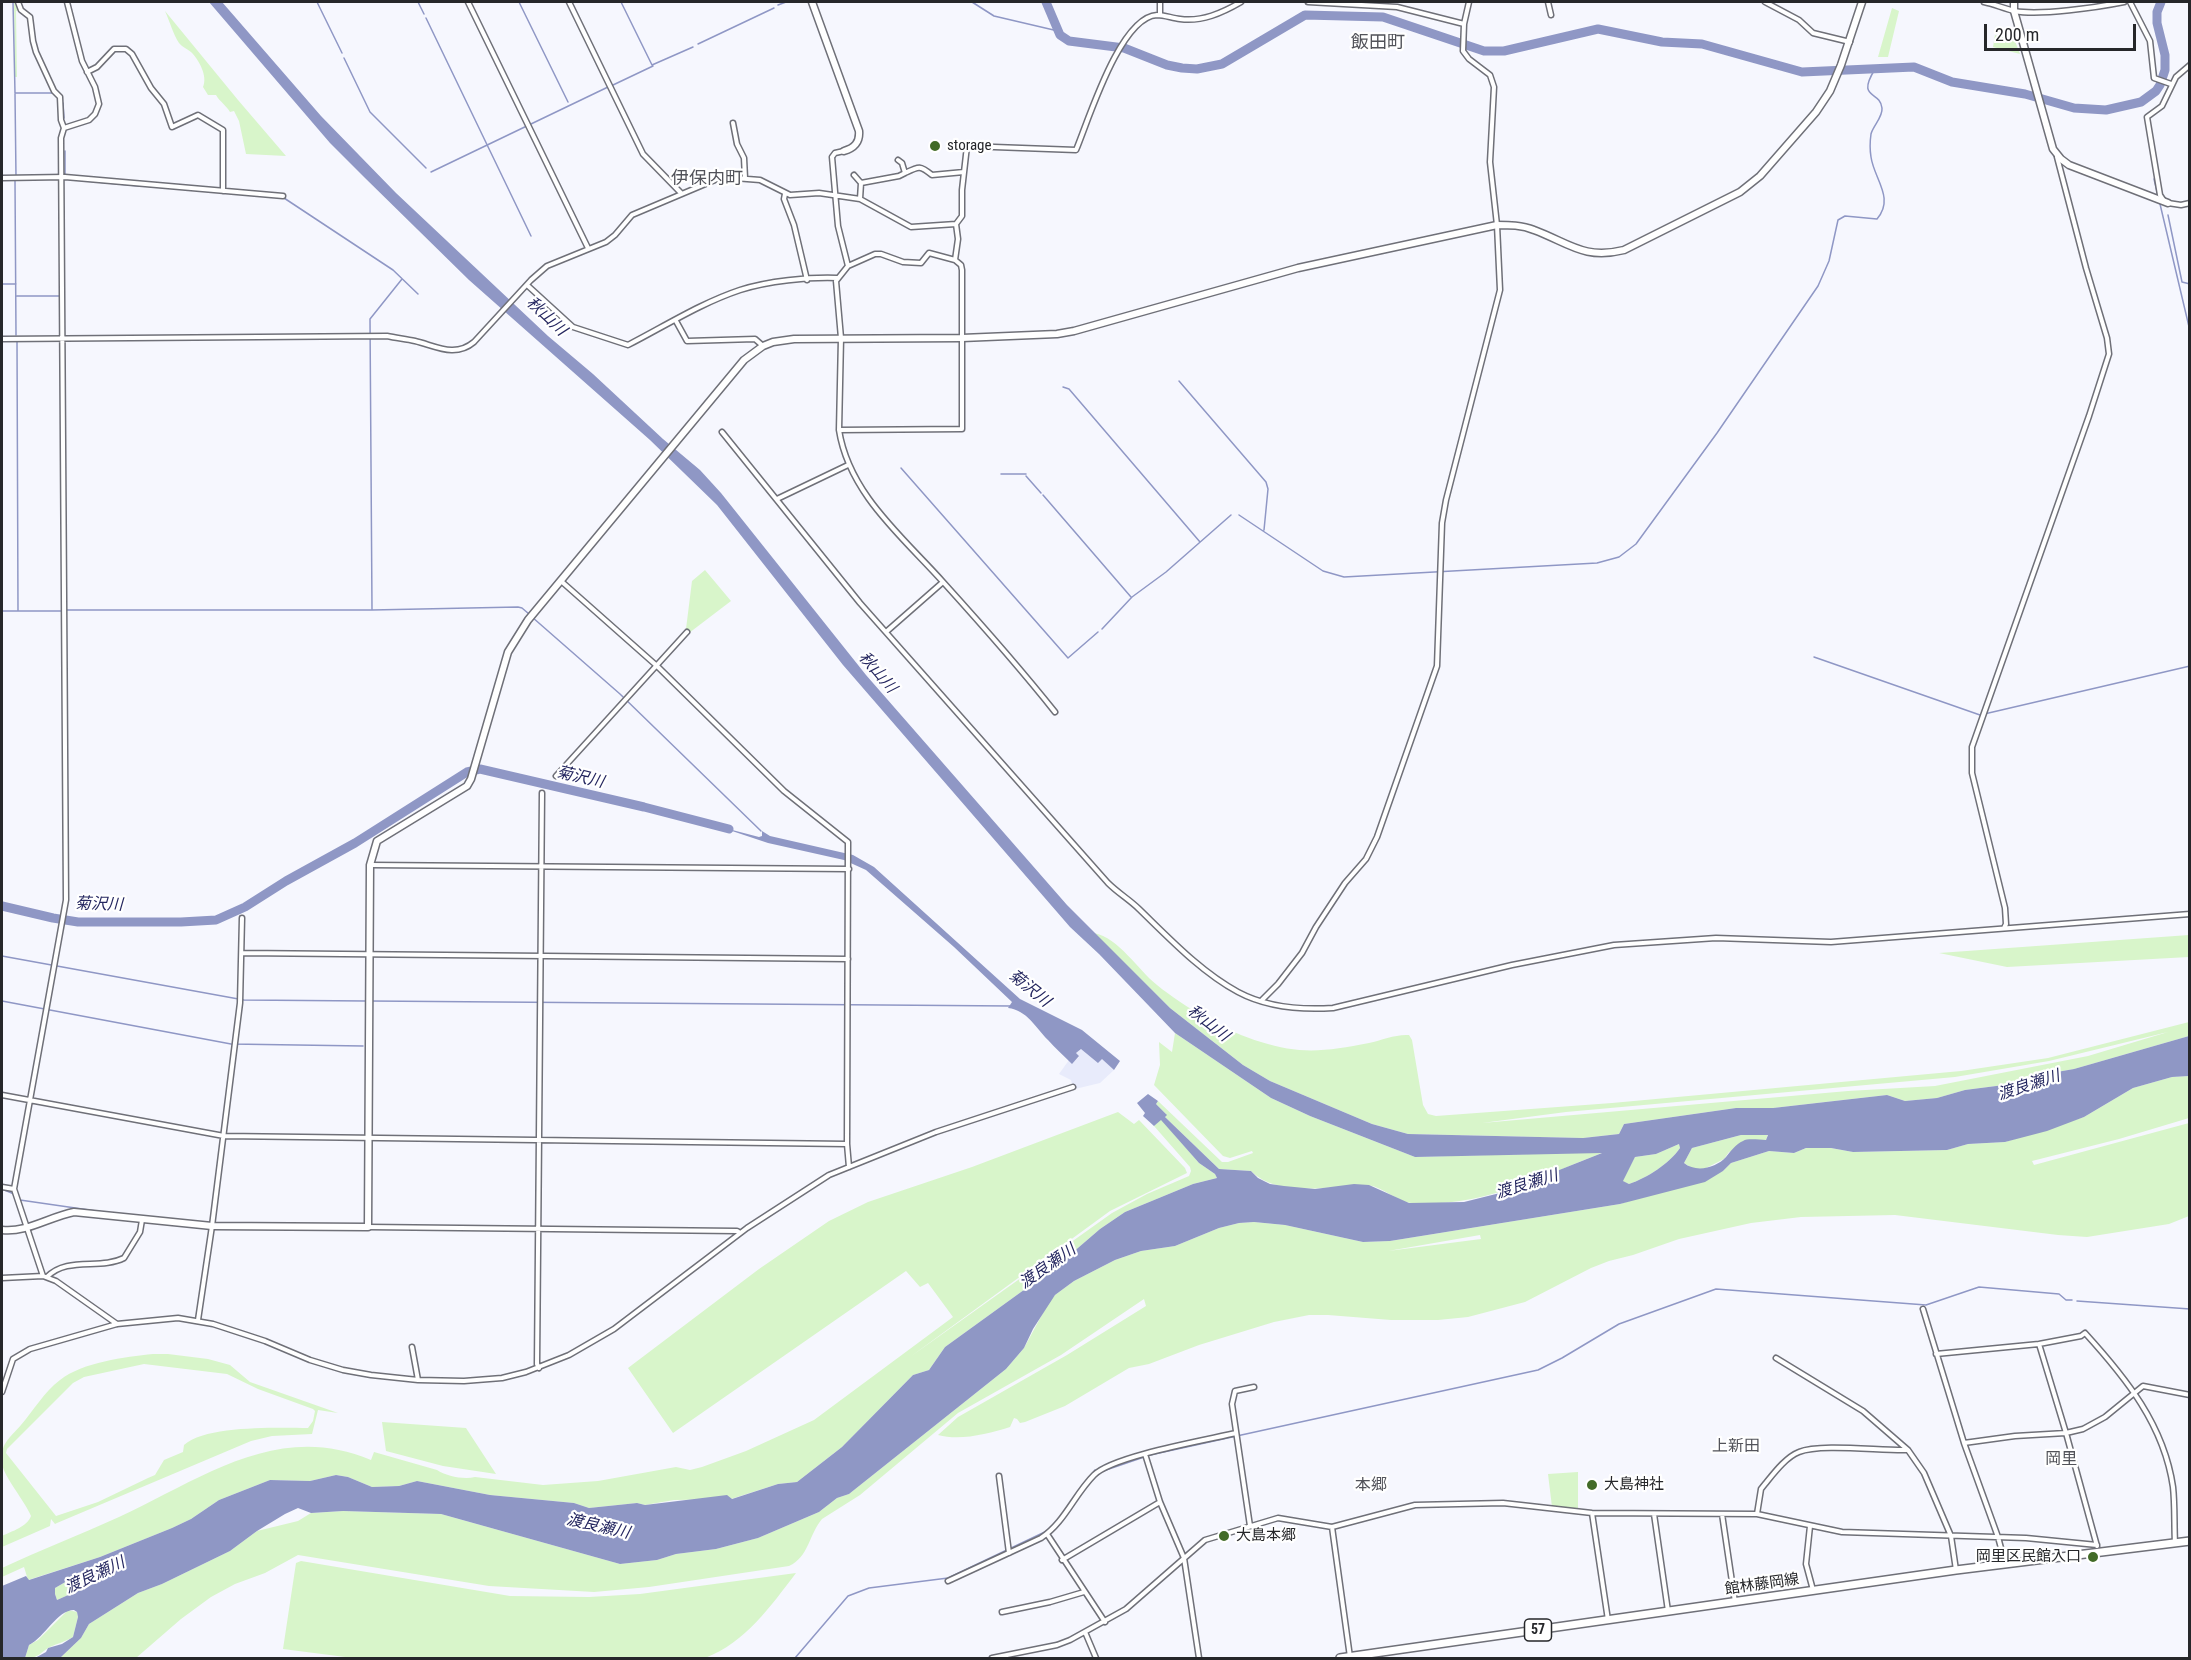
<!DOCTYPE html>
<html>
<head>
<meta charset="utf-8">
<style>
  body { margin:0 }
  #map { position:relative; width:2191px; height:1660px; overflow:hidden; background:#f6f7fe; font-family:"Roboto Condensed",sans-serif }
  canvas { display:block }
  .frame { position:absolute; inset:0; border:3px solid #26272a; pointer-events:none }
  .scale { position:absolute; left:1984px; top:24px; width:152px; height:27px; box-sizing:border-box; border:3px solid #26272a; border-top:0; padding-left:8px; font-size:18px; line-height:21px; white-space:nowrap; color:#26272a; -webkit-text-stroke:4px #fff; paint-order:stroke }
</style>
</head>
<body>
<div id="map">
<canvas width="2191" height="1660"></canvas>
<div class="frame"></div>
<div class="scale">200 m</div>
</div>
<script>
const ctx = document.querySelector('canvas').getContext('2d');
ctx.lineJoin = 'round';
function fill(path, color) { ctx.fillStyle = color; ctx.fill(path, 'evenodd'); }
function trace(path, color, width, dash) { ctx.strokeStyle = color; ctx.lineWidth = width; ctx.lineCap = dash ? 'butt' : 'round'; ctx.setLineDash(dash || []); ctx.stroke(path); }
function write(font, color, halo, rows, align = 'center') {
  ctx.font = font + ' "Roboto Condensed","Noto Sans JP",sans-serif'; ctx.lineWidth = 4.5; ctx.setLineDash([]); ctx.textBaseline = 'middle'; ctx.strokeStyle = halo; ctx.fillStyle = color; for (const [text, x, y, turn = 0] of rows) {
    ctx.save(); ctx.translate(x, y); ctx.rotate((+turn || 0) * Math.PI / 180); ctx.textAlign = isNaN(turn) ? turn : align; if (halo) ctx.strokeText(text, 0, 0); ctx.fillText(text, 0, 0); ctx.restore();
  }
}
fill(new Path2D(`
  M1081,1049L1102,1058L1114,1070L1100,1083L1075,1089L1073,1087L1071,1080L1059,1074L1069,1060L1072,1063L1079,1057L1076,1053Z`), '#e8ebfb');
fill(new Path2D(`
  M14,2L18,10L16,11L17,77H15Z
  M1892,8L1899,11L1888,57H1878Z
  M165,11L238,100L286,156L246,154L239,121L234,111L230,112C226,105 220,102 216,95H208L203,87C208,76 199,60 191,52C186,48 182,47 179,43C173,34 170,22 165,11Z
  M1995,35L2015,41L2020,54L1993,47Z
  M705,570L731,601L689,633L686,629L692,581Z
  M1094,933C1119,938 1137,969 1157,985C1184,1007 1227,1032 1261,1042C1301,1055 1328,1051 1369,1043C1382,1040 1396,1034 1409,1035L1412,1040L1423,1105L1428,1114L1436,1116L1612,1103L1961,1071L2048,1058L2189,1022V1036L2074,1069L2029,1077L2004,1085L1965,1090L1937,1098L1905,1101L1887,1095L1773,1108H1736L1624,1124L1619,1134L1583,1138L1408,1134L1372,1124L1270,1081L1243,1065L1170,1008ZM2168,1032L2088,1056L1935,1086L1848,1091L1482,1123L1566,1112L1955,1077L2049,1061Z
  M2189,935V957L2007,967L1939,953Z
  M1175,1033L1271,1098L1310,1116L1415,1157L1604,1152C1541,1177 1481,1208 1412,1203C1396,1202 1382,1185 1365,1185C1331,1186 1278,1198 1251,1171L1219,1169L1164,1116L1166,1114L1156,1104L1158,1101L1222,1162H1228L1253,1153L1252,1151L1230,1158L1223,1156L1154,1085L1160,1065L1159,1042L1172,1052Z
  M2189,1076V1118L2119,1139L2032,1161L2034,1165L2189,1123V1216L2169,1224L2087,1237L2058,1235L1895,1215L1801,1217L1751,1223L1679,1239L1633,1255L1609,1261L1591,1268L1525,1302L1468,1317L1438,1320H1391L1328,1315H1309L1274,1322L1199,1345L1149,1364L1129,1368L1065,1406L1025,1422L1020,1423L1017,1419L1014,1418L1010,1427C988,1434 960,1441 938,1435L958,1417L1067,1355L1146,1306L1144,1299L1061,1355L958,1413L860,1495L822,1519C809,1534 809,1557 789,1566L649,1587L594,1592L489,1586L298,1555L265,1573L235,1584L211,1597L181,1619L136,1658H60L81,1638L89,1624L138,1593L162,1584L230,1551L257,1531L298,1521L311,1513L343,1511L441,1514L620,1564L657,1560L676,1554L716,1549L758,1538L819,1512L837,1498L849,1494L1006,1369L1024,1348L1050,1300L1055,1295L1074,1281L1115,1260L1141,1251L1175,1246L1219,1228L1239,1223L1254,1222L1285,1225L1363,1242L1390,1241L1620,1204L1723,1171L1731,1163L1769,1151L1794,1153L1806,1148H1831L1853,1152L1947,1150L1968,1144L2005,1142L2084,1117L2133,1088L2172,1077ZM1480,1235L1481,1239L1388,1251Z
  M1118,1112L1134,1124L1139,1120L1185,1168L1187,1173L1110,1211L910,1357L1112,1213L1147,1194L1189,1176L1191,1171L1190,1167L1154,1126L1161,1119L1199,1163L1215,1174L1217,1178L1193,1184L1125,1212L1100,1229L1057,1266L945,1347L929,1370L913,1375L842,1447L797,1482L778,1484L731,1499L674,1500L645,1505L637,1503L589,1508L574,1503L490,1495L417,1481L399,1486L372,1487L348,1477L336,1475L310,1481L270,1480L219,1500L191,1519L172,1528L100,1557L28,1580L24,1567L2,1577V1568C40,1550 80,1535 119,1517C201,1479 278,1420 371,1460L374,1452L437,1470C446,1476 464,1480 475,1477L543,1485L598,1481L676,1467L690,1470L702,1467L746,1451L814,1420L953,1317L928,1283L920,1287L906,1271L673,1433L628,1368L759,1269L829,1221L868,1202L972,1167Z
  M1768,1134L1766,1140L1729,1152L1724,1159L1702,1170H1695L1684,1163L1692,1148L1741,1135Z
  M1679,1144L1680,1148C1669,1164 1647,1178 1629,1184L1622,1181L1635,1157L1656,1154Z
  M153,1354H168L208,1359L230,1365L250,1382L338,1413L318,1410L312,1434L272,1436L251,1441L57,1523L55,1524L51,1519L50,1526L2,1547V1536C12,1531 27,1527 31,1516C25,1501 4,1477 2,1464C0,1443 9,1439 21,1425C34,1410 44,1392 60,1380C83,1362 125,1357 153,1354ZM144,1364L227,1374L258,1389L313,1409L315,1411L313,1421L308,1428C278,1428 207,1425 184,1445L183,1452L164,1460L155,1475L148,1478L98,1502L56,1516L6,1453L7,1449L73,1383L84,1377Z
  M382,1422L466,1428L496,1474L443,1466L386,1451Z
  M1578,1472V1510L1552,1507L1548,1474Z
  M301,1561L510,1596L589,1597L640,1594L796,1573C770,1607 746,1642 705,1658H353L283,1649L296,1563Z
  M88,1576L96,1579L93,1584L57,1600L55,1594V1588L74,1577Z
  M68,1610L77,1612L78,1617L73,1637C65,1642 58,1643 50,1647C39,1653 40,1658 25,1658L29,1645L38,1640Z`), '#d8f5ca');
fill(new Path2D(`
  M209,2H222L321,116L396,193L548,336L593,374L663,439L700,470L721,493L866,675L1067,905L1170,1008L1243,1065L1270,1081L1372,1124L1408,1134L1583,1138L1619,1134L1624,1124L1736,1108H1773L1887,1095L1905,1101L1937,1098L1965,1090L2004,1085L2028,1077L2074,1069L2189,1036V1076L2172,1077L2133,1088L2084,1117L2047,1131L2005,1142L1968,1144L1947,1150L1853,1152L1831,1148H1806L1794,1153L1769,1151L1731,1163L1723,1171L1705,1182L1620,1204L1390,1241L1363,1242L1285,1225L1254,1222L1239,1223L1219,1228L1175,1246L1141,1251L1115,1260L1074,1281L1055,1295L1033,1329L1024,1348L1006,1369L849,1494L837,1498L819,1512L758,1538L716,1549L676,1554L657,1560L620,1564L441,1514L343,1511L311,1513L298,1508L285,1514L257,1531L230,1551L162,1584L138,1593L89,1624L81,1638L60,1658H35L46,1652L48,1648L62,1644L73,1637L78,1617L77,1612L74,1610C57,1610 45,1637 29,1645L25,1658H2V1586L26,1576L29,1580L100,1557L172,1528L191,1519L219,1500L270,1480L310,1481L336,1475L348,1477L372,1487L399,1486L417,1481L490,1495L574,1503L589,1508L637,1503L645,1505L727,1495L732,1499L778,1484L797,1482L842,1447L913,1375L929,1370L945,1347L1057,1266L1100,1229L1125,1212L1193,1184L1217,1178L1215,1174L1199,1163L1161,1120L1154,1126L1143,1116L1145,1113L1137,1103L1148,1094L1158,1101L1156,1104L1167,1115L1165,1117L1219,1169L1251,1171L1258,1178L1270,1184L1284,1186L1315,1189L1354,1184L1369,1185L1409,1203L1464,1202L1504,1192L1602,1153L1415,1157L1310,1116L1271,1098L1175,1033L1099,954L1070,927L843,665L717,505L650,440L469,280L365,178L330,143ZM1741,1135H1768L1766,1140C1759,1140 1748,1138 1743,1141C1736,1144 1730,1152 1726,1157C1716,1168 1696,1173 1684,1163L1692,1148ZM1679,1144L1680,1148C1669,1164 1647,1178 1629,1184L1623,1181L1635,1157L1656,1154ZM88,1576L96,1579L93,1584L57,1600L55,1594V1588L74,1577Z
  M717,826L759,837L762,836V831L770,836L853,855L874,867L1020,999L1082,1030L1120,1061L1114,1070L1102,1059L1098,1063L1081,1049L1076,1053L1079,1056L1072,1064C1064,1056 1055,1048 1048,1040C1036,1028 1027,1010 1008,1008L1012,1002L954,947L866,870L844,860L768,843Z`), '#8f97c5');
trace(new Path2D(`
  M13,2L15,93H53L58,98
  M317,2L342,53
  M418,2L424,14
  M519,2L568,102
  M621,2L652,65L693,47
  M972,2L994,16L1058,31
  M778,5L786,2
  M426,18L531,236
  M698,44L774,8
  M344,58L370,112L426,168
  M613,85L653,66
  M15,94L16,177
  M63,103L64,118
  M65,151V175
  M431,172L608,87
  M65,179L139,186
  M2154,179L2158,196
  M15,181L16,335
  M144,186L230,193
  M284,198L393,270L418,294
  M2160,204L2190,331
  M2168,215L2182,282L2190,284
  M2,284H16
  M17,296H59
  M17,341L18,611
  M1179,381L1266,482L1268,489L1264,530
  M1063,387L1069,389L1200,542
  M901,468L1068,658L1098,632
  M1001,474H1026
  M1026,476L1041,493
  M1043,495L1131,597
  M1239,515L1323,571L1344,577L1597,563L1619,557L1636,544L1717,433L1818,286L1829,261L1838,220L1845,216L1877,219C1895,198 1874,179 1871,157C1870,151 1870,141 1871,134C1873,126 1883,117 1882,108C1880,90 1856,100 1875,69
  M372,609L370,319L402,279
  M67,610H372L518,607L522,608L529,614
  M2,611H61
  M532,617L620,694L761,831
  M1102,629L1132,597L1166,572L1231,515
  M1814,657L1980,715L2190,666
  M2,956L244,1000L366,1001
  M2,1001L231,1044L363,1046
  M370,1001L1011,1006
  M2,1189L14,1194
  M18,1197L20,1200L110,1213
  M201,1222H206
  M2077,1301L2190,1309
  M1103,1471L1150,1455L1538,1370L1562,1358L1619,1324L1716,1289L1926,1305L1979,1287L2059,1294L2066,1300H2072
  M1083,1486L1095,1470
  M795,1658L848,1596L869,1588L948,1578L1049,1530`), '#8f97c5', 1.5);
trace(new Path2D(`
  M1046,2L1060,35L1069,41L1124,48L1167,65L1182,68L1197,69L1222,64L1305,15L1383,17L1484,51H1504L1598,29L1662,42L1702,44L1802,72L1914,67L1952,82L2025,94L2074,108L2106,110L2141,102L2156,91L2160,85L2165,70V55L2157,23V12L2161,2
  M2,906L53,918L78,922H181L216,920L245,907L286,881L355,843L467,772L480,769L644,807L729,829`), '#8f97c5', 9);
const street = new Path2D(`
  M18,2L21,10L30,17L33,41L36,52L54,91L60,97L61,120L64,128
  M468,2L588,248
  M569,2L643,154L681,193
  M1308,2L1397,7L1464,24
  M1548,2L1551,15
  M1765,2L1799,20L1813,33L1850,42
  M1984,2C1994,4 2005,9 2015,11C2039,16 2099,7 2124,2
  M2130,2L2150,41L2154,78L2171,84
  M1160,15V2
  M87,72L97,67L114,49H126L132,54L151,88L164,104L172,127L198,115L223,130V191
  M733,123L737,144L744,158L745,178
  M844,151L835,153L832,157L838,226L848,266L836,281L841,338L839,430L962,429V270L961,265L955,260L958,239L956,224L962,216V190L967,146L1076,150C1089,119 1120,17 1157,15C1164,15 1172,18 1180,19C1202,22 1222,13 1241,2
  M905,173C919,166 920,165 932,175L964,172
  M854,175L861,183L860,199
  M2,178L65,177L283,196
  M861,183L899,176L905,173L902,163L898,160
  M785,194L784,199L794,225L807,280
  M2164,201L2160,195L2147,117L2162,106L2176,77L2190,65
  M2168,203L2181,205L2190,203
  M848,266L875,254H881L903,262L921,263L929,253L955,260
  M527,285L573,327L628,345C665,326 701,303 740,290C768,281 808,277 837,278
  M676,321L687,341L755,339L763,346
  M2,339L387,336C396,338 406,339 415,341C436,346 455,358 474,342L531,280L547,266L606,242L615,235L632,215L722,177L760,180L790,195L819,193L860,199L911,227L956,224
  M839,430C849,494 903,537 944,583C982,625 1020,668 1055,712
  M722,432L860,603L1108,883C1118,893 1130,900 1139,909C1170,939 1201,972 1238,992C1266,1007 1302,1010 1333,1008L1512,965L1614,945L1716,938L1831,942L2190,914
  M777,499L848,465
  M561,581L657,666L784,791L848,842L847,1144L849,1167
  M886,632L943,582
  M556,776L687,632
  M370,865L849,869
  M2004,928L2006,924L2005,908L1972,773V747L2089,416L2109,354L2107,338L2086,268L2057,157
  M242,953L848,959
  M1262,1000L1278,984L1302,953L1316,927L1345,883L1366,859L1377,837L1437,666L1442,523L1446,500L1500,290L1497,225L1490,162L1494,87L1490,75L1469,59L1463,51L1464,24L1469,2
  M2,1095L224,1136L847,1144
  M2,1187L14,1189
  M368,1227L737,1231L740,1233
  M43,1276L14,1189L66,900L61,138L64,128L89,120L95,114L99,104L95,87L82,61L67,2
  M47,1277C67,1256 100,1270 124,1258L140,1232L142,1220
  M2,1278L43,1276L56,1281L117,1324
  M1923,1309L1964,1443L1998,1537L2005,1563
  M198,1320L212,1226L240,1003L242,918
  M2039,1344L2066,1433L2097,1546
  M412,1347L418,1380
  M1936,1354L2039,1344L2081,1336L2085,1333C2126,1378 2164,1425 2173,1487C2175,1505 2174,1524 2175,1543
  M1776,1358L1863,1411L1908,1450L1924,1473L1951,1536L1956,1570
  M539,1368L537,1364L542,793
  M2,1392L13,1359L30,1349L117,1324L178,1318L213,1324L265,1341L310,1360L343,1370L371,1375L418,1380L464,1381L502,1378L526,1372L569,1355L614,1329L747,1228L829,1175L936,1132L1073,1087
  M1964,1443L2015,1436L2066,1433L2083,1429L2105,1417L2143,1386L2190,1395
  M1145,1454L1160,1502L1184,1558L1199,1658
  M999,1476L1009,1553
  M1592,1513L1608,1620
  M1654,1514L1668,1611
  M1722,1514L1735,1602
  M1757,1514L1761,1489L1765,1484C1774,1473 1786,1457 1799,1452C1820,1443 1881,1451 1907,1450
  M1250,1526L1232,1404L1235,1391L1254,1387
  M1810,1526L1806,1564L1813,1590
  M1332,1527L1350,1657
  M1047,1534L1105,1622
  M1062,1560L1160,1502
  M948,1581L1041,1538C1065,1522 1074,1495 1094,1475C1113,1456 1206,1440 1236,1433
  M1002,1612L1050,1602L1084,1592
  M1085,1632L1096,1658
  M992,1658L1057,1645L1070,1640L1126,1609L1205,1540L1278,1518L1332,1527L1415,1505L1503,1503L1592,1513L1757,1514L1842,1532L2026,1538L2097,1545`);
const secondary = new Path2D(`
  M812,2L859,131C860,143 854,148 844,151
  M2014,2V11L2020,32L2053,149L2061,159L2069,165L2168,203
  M2,1230C26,1233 49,1217 74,1212L212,1226L368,1227L370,865L377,841L467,786L471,779L508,652L528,620L744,360L763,346L773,342L794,339L962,338L1057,334L1074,331L1298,268L1497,225C1509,225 1522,225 1534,230C1569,243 1584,260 1624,250L1740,192L1760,176L1816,112L1830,91L1841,65L1862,2`);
const primary = new Path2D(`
  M1340,1658L1956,1570L2190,1541`);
trace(street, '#6f7078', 7);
trace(secondary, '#6f7078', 9);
trace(primary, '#6f7078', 10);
trace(street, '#fff', 4);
trace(secondary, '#fff', 6);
trace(primary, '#fff', 7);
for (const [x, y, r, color] of [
  [935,146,6,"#426b27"],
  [1592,1485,6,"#426b27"],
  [1224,1536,6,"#426b27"],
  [2093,1557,6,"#426b27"]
]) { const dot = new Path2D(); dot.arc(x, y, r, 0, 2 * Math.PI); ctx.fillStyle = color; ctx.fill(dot); trace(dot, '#fff', 2); }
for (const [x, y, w] of [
  [1538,1630,27]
]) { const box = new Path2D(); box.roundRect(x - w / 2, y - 11, w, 22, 4.5); ctx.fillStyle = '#fff'; ctx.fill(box); trace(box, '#26272a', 1.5); }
write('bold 14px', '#26272a', null, [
  ["57",1538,1630]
]);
write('15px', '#26272a', '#fff', [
  ["storage",947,146],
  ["大島神社",1604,1485],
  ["大島本郷",1236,1536],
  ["岡里区民館入口",2081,1557,"right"]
], 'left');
write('15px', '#26272a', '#fff', [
  ["館林藤岡線",1762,1585,-8]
]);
write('italic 16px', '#252760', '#fff', [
  ["秋山川",546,317,43],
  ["秋山川",877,673,49],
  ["菊沢川",580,778,13],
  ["菊沢川",99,905,2],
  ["菊沢川",1029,989,39],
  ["秋山川",1208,1024,38],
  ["渡良瀬川",2029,1086,-18],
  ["渡良瀬川",1527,1185,-17],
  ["渡良瀬川",1048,1267,-35],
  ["渡良瀬川",598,1527,13],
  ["渡良瀬川",95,1576,-25]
]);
write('16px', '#52535a', '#fff', [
  ["上新田",1736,1447],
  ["岡里",2061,1460],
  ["本郷",1371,1486]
]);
write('18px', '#52535a', '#fff', [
  ["飯田町",1378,43],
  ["伊保内町",707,179]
]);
</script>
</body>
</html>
